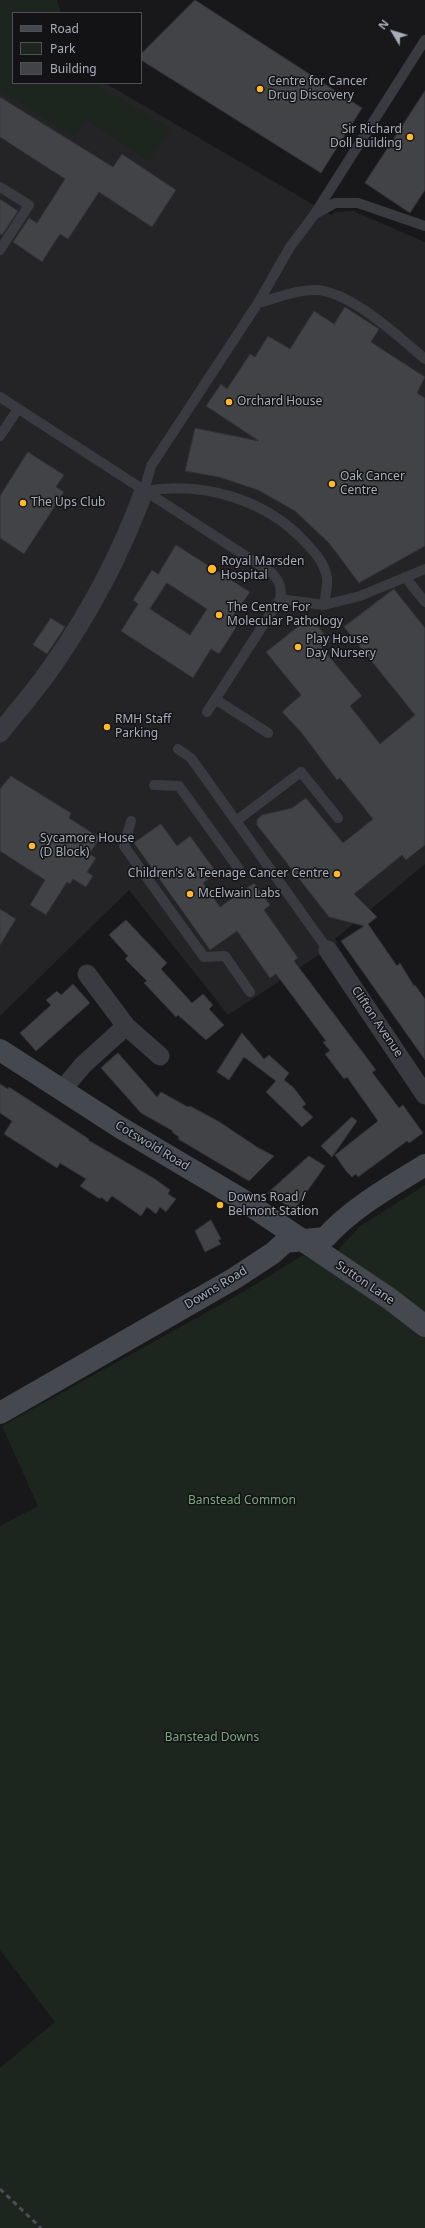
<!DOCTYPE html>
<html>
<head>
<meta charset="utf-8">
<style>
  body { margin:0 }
  #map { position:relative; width:425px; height:2228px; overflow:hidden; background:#18181a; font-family:"Noto Sans",sans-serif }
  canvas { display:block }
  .legend { position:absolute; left:12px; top:12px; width:130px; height:72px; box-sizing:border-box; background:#131315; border:1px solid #4f5157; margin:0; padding:5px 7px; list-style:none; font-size:12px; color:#a9aebb }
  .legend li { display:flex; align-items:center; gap:8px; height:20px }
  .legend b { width:20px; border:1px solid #4f5157 }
  .north { position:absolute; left:373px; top:12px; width:40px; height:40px; -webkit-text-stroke:3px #131315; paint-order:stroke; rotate:308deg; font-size:11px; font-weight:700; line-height:16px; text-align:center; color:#a9aebb }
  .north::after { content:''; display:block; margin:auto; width:14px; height:18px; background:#a9aebb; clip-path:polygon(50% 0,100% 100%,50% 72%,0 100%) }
</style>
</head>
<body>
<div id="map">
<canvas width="425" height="2228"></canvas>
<ul class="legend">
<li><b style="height:5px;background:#464850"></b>Road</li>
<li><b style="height:11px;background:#1d261e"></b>Park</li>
<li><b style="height:11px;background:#424347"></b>Building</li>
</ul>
<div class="north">N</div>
</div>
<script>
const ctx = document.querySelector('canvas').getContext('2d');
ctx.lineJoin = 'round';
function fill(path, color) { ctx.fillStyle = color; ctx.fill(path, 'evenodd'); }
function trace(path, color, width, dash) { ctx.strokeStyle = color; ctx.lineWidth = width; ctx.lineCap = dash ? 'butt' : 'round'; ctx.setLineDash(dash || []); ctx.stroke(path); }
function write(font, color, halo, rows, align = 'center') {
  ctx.font = font + ' "Noto Sans",sans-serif'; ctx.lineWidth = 3; ctx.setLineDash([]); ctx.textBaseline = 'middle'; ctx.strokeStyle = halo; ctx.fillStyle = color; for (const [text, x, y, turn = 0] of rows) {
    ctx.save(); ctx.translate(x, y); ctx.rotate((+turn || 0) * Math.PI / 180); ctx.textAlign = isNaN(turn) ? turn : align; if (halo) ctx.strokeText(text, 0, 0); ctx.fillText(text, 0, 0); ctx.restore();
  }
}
fill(new Path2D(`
  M0,22L13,83H105L331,215L336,212L353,211L425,242V864L335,939L337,943L228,1015L129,890L0,1016Z`), '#242427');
fill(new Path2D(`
  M0,0H57L61,13H13V83H93L171,128L149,161L86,120L75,137L0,91Z
  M425,1185V2228H0V2068L55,2022L0,1950V1526L38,1506L2,1426L245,1291L303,1255L323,1267L359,1227Z`), '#1d261e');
const building = new Path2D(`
  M195,0L362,108L321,173L141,60V54Z
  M425,91V190L410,213L365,183Z
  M0,97L113,167L122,154L176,190L152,227L99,192L68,239L60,234L42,262L13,242L29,218L37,223L65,179L0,137Z
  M0,199L18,211L2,235L0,234Z
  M345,307L379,329L371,342L425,377L417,393L425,398V546L359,583L329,543L295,511L258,490L219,477L185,471L195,428L259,441L206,406L221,384L227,389L250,354L255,357L268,336L290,349L314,311L334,324Z
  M28,452L64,475L56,487L64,492L24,554L0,538V496Z
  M176,545L250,592L230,621L237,626L219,654L211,649L193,678L121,631L138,604L133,600L152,570L158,574ZM167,583L207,609L190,635L150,609Z
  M394,589L425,628V845L406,860L402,855L354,894L377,917L368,924L397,966L400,963L414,986L415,985L425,999V1060L341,941L364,926L329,917L257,825V820L262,815L292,808L306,798L343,843L373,819L340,778L337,780L301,732L282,712L301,695L266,652L310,617L330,641L322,648L362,696L350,706L380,744L415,715L344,627Z
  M51,618L65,627L47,654L33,645Z
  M11,776L71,813L69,818L100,838L89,854L96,858L87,872L93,876L86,887L73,879L70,884L67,882L46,915L30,905L45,880L0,851V789Z
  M161,824L177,846L190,836L217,873L203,883L220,907L254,883L270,905L264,910L298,958L294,961L376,1070L372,1072L399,1108L403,1105L423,1133L409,1143L407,1141L358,1177L356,1174L352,1177L346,1171L335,1155L378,1121L347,1077L344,1079L325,1054L330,1051L323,1042L326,1041L276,974L270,978L237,931L210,950L134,843Z
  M0,909L16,919L0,945Z
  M126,920L167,963L161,969L192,1003L203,994L213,1005L209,1009L224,1025L206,1040L178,1015L176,1017L144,983L147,981L125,959L128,956L109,935Z
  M73,984L90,1003L36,1051L20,1033L51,1005L46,1000L57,991L61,995Z
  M242,1033L264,1059L269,1055L289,1073L284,1080L293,1087L306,1104L302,1107L313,1117L302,1127L266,1092L276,1081L244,1057L229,1080L217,1072Z
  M118,1053L157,1097L161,1092L188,1107L190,1106L218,1121L257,1147L274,1156L249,1181L178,1139L179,1137L172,1132L173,1131L141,1113L101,1068Z
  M0,1084L8,1089L9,1087L89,1139L88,1140L155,1179L170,1190L168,1194L176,1199L166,1212L160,1207L156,1214L147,1207L141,1216L112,1196L107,1202L101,1197L100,1199L80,1186L86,1179L60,1163L57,1168L4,1134L12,1121L0,1113Z
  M352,1117L357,1121L332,1157L321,1146Z
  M309,1156L325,1166L294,1210L268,1193Z
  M211,1220L221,1239L218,1240L221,1244L205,1252L195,1231Z`);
fill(building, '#424347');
trace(building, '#323136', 1);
trace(new Path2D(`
  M0,187L29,205L0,250
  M315,214L335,203H358L425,226
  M258,303C277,298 295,290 315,290C349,290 399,337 425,359
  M0,397L272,573C280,582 282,588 280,599L207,712
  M0,436L18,409
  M405,577L425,602
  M280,599L324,605L360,596L425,569
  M324,605C325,597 328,586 327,578C325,564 316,554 307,544C266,499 204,481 144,491L151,466L258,303L290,247L314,215L425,40
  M215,699L268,733
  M178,749L191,758L328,950
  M154,785L179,786L239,869
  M131,821L124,846L204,957L225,956L250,992
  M236,821L301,772L338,818`), '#3a3b41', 10);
trace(new Path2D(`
  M0,733C17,711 35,691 51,668C89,614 121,553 144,491
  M328,950L425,1095
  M87,974L126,1026L160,1056
  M62,1090L83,1065L126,1026`), '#3a3b41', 19);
trace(new Path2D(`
  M0,1050L121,1128L241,1199L390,1299L425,1326
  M0,1413L235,1278L273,1253L285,1242L325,1238C353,1207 390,1187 425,1165`), '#464850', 22);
trace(new Path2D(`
  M0,2189L41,2228`), '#4b4d55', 3, [5, 4]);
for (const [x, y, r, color] of [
  [260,89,4,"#ffb92b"],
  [410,137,4,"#ffb92b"],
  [229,402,4,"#ffb92b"],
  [332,484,4,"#ffb92b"],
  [23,503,4,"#ffb92b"],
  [212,569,5,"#ffb92b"],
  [219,615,4,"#ffb92b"],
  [298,647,4,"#ffb92b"],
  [107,727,4,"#ffb92b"],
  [32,846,4,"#ffb92b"],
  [337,874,4,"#ffb92b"],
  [190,894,4,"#ffb92b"],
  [220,1205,4,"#ffb92b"]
]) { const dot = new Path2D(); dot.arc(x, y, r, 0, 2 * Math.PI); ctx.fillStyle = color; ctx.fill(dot); trace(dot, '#131315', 1.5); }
write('12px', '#a9aebb', '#131315', [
  ["Centre for Cancer",268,82],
  ["Drug Discovery",268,96],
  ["Sir Richard",402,130,"right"],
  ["Doll Building",402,144,"right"],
  ["Orchard House",237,402],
  ["Oak Cancer",340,477],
  ["Centre",340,491],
  ["The Ups Club",31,503],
  ["Royal Marsden",221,562],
  ["Hospital",221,576],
  ["The Centre For",227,608],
  ["Molecular Pathology",227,622],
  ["Play House",306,640],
  ["Day Nursery",306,654],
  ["RMH Staff",115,720],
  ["Parking",115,734],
  ["Sycamore House",40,839],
  ["(D Block)",40,853],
  ["Children's & Teenage Cancer Centre",329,874,"right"],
  ["McElwain Labs",198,894],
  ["Downs Road /",228,1198],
  ["Belmont Station",228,1212]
], 'left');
write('12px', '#a9aebb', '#131315', [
  ["Clifton Avenue",377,1022,56],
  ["Cotswold Road",152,1146,31],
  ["Sutton Lane",365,1283,34],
  ["Downs Road",216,1288,-31]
]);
write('12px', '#7ea781', '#131315', [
  ["Banstead Common",242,1501],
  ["Banstead Downs",212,1738]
]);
</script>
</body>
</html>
